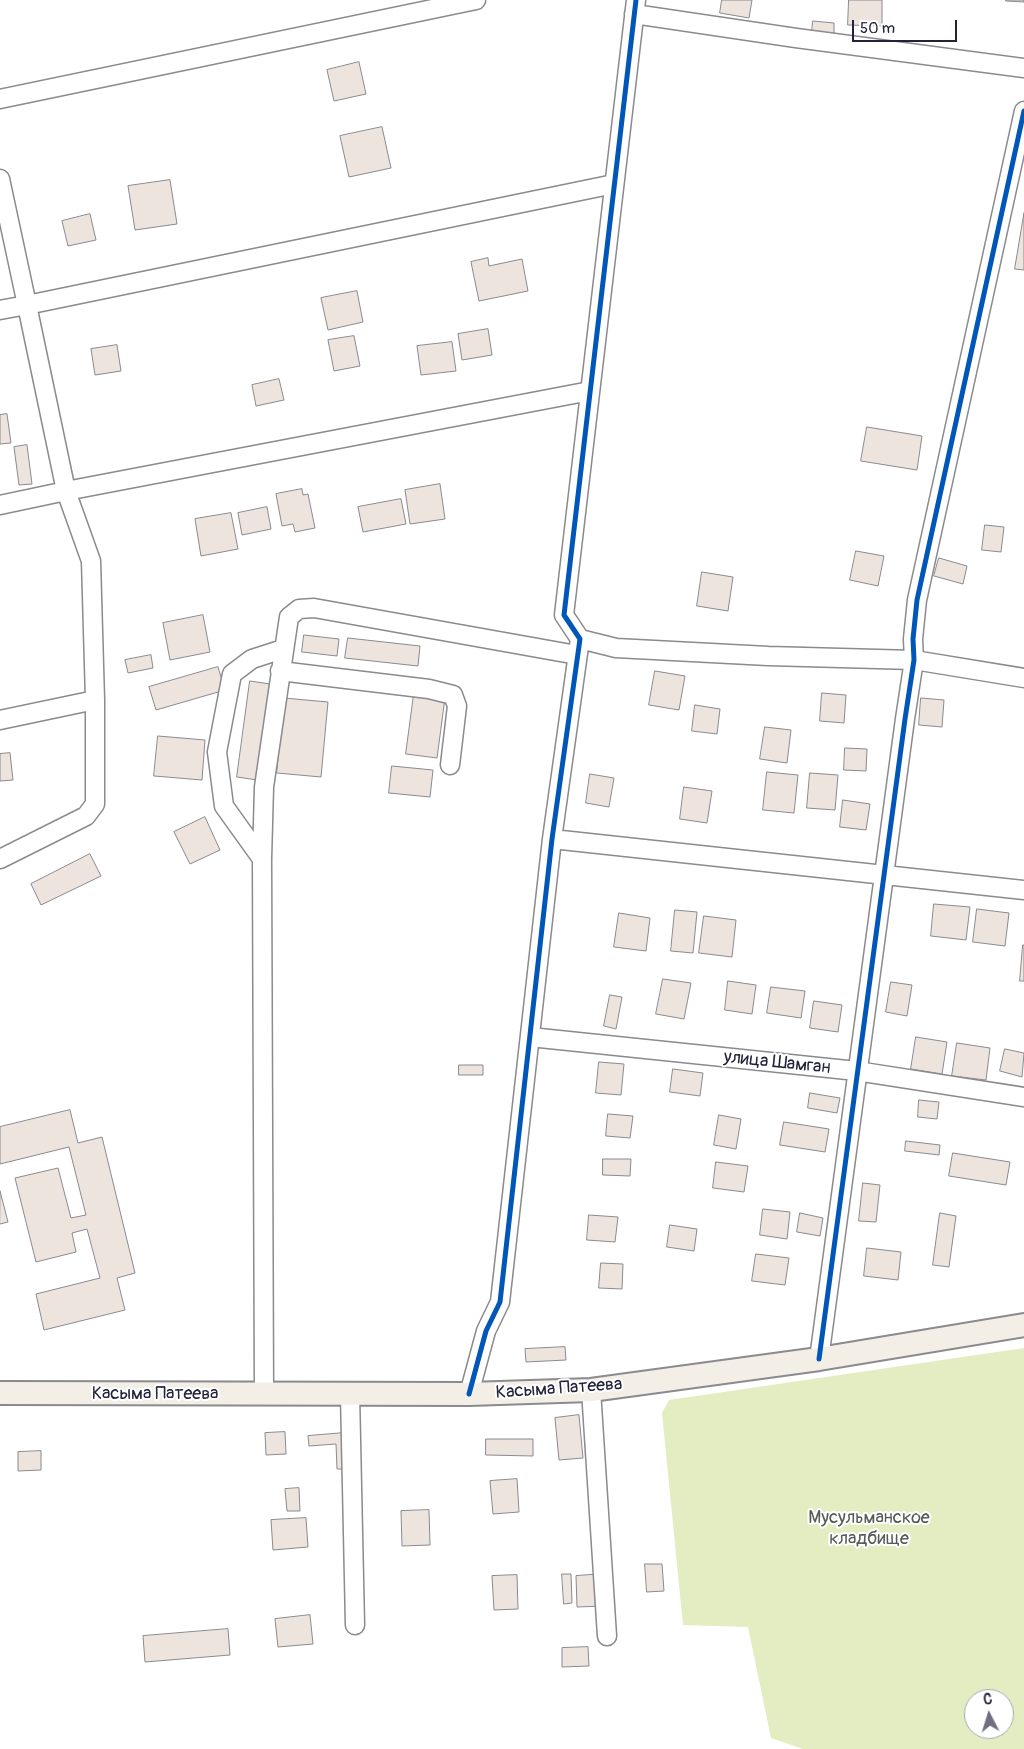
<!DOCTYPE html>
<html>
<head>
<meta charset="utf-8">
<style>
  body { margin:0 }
  #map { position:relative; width:1024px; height:1749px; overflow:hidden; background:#fff; font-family:Pangolin,sans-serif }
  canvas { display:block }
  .north { position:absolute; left:964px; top:1689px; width:50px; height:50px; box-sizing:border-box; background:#fff; border:1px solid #a7a7b1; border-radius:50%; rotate:355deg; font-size:14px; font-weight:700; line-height:20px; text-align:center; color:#22223b }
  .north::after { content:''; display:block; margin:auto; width:18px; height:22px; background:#6f6f80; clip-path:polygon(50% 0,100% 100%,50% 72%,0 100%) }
  .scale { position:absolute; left:852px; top:20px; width:105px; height:22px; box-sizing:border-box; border:2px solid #22223b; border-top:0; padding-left:6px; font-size:15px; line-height:18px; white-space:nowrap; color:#22223b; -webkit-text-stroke:4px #fff; paint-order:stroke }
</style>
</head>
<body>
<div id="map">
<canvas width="1024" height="1749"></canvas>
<div class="north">С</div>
<div class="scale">50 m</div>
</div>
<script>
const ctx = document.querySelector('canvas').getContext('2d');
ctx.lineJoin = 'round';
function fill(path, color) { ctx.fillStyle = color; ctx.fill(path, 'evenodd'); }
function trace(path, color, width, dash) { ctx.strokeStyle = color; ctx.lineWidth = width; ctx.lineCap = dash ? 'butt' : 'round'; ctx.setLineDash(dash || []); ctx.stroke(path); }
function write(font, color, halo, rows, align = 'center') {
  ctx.font = font + ' Pangolin,sans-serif'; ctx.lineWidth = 4; ctx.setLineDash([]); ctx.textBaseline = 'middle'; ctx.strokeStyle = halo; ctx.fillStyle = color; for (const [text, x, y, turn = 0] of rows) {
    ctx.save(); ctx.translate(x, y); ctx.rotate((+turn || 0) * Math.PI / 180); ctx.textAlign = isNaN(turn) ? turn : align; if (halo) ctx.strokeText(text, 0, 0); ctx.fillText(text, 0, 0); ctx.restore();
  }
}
fill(new Path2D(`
  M1024,1348V1749H803L771,1738L748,1627L683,1625L662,1413L669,1400ZM974,1699H1004V1729H974Z`), '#e4ecc2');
const building = new Path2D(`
  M722,0H752L749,18L720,13Z
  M849,0H882V26L848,25Z
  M1006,0H1024V2L1006,1Z
  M813,21L834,23V33L812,32Z
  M359,62L366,94L334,101L327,70Z
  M382,127L391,168L349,177L340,136Z
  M170,180L177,224L135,230L128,186Z
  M1024,213V270L1015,269Z
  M90,214L96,240L68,246L62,221Z
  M488,258L489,266L522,259L528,291L479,301L471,262Z
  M357,291L363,322L328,330L321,298Z
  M488,329L492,355L462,360L458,334Z
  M354,336L360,366L334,371L328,340Z
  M452,342L456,371L421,375L417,346Z
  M117,345L121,371L95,375L91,349Z
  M279,379L284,400L256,406L252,385Z
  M7,414L11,443L0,444V415Z
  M867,427L922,436L917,470L861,461Z
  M27,445L32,484L19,485L14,447Z
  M440,484L445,519L410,524L405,490Z
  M302,489L303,495L308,494L315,528L295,532L293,524L282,526L276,494Z
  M401,499L406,524L363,532L358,507Z
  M267,507L271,529L242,535L238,513Z
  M231,513L238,549L201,556L195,519Z
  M985,525L1004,527L1001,552L982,550Z
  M856,551L884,556L878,586L850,580Z
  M939,558L967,566L963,584L934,576Z
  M702,572L733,577L728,611L697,606Z
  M203,615L210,652L170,660L163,623Z
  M304,635L339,639L337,656L302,652Z
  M348,638L420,646L418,666L345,658Z
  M151,655L153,668L128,673L125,660Z
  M218,667L225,690L156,710L149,687Z
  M655,671L685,676L679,710L649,705Z
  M250,681L270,684L257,780L237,777Z
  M822,693L846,695L844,723L820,721Z
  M414,694L445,698L437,758L406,754Z
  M284,698L328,702L321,777L277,773Z
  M921,698L944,700L942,727L919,725Z
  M695,705L720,709L717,734L692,731Z
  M765,727L791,730L787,763L760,759Z
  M158,736L205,740L202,780L154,776Z
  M845,748L867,749L866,771L844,770Z
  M10,753L13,780L0,781V754Z
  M392,766L433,770L430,797L389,793Z
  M767,772L798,775L794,813L763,810Z
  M810,773L838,775L835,810L807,808Z
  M590,774L614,778L609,807L586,803Z
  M684,787L712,791L707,823L680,819Z
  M843,800L870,804L866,830L840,827Z
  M205,817L220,850L190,864L174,832Z
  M90,854L101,876L41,905L31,884Z
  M934,904L970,907L966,940L931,936Z
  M977,909L1009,913L1005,946L973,942Z
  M675,910L697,912L693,953L671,951Z
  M619,913L650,918L646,951L614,947Z
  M704,916L736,920L732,957L699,953Z
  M1023,945H1024V981H1020Z
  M663,979L691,983L684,1019L656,1014Z
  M728,981L756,985L752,1014L725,1010Z
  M891,982L912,985L907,1016L886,1012Z
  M771,987L805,991L801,1018L767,1013Z
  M610,995L622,997L616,1029L604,1026Z
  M814,1001L842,1005L838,1032L810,1028Z
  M916,1037L947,1042L942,1074L911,1069Z
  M957,1043L990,1048L986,1080L952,1076Z
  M1005,1049L1024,1053L1022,1077L1000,1071Z
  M599,1062L624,1064L621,1095L596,1093Z
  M459,1065H483V1075H459Z
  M673,1069L703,1073L700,1096L670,1092Z
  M810,1093L840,1098L837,1113L808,1108Z
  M919,1100L939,1102L937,1119L918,1117Z
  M70,1110L78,1143L102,1137L135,1273L117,1278L125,1310L44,1330L36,1294L100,1278L87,1229L72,1233L76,1252L36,1262L15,1178L58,1168L71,1218L86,1215L69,1147L0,1164V1127Z
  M608,1114L633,1116L630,1138L606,1136Z
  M719,1115L741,1119L736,1149L714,1145Z
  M784,1122L829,1129L825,1152L780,1145Z
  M906,1141L940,1145L939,1155L905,1151Z
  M953,1153L1010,1162L1006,1185L949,1176Z
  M603,1159H631L630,1176L603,1175Z
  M716,1162L748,1166L744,1192L713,1188Z
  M863,1183L880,1185L876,1222L859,1221Z
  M0,1191L8,1222L0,1224Z
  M763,1209L790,1212L787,1239L760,1235Z
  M800,1213L823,1218L820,1236L797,1232Z
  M940,1213L956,1216L949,1267L933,1265Z
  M589,1215L618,1217L615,1242L587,1240Z
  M670,1225L697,1229L694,1251L667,1247Z
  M867,1248L901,1252L898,1280L864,1276Z
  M756,1254L789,1258L785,1285L752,1281Z
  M601,1263L623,1264L622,1289L599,1288Z
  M565,1347L566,1360L526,1362L525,1349Z
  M579,1415L583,1458L559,1460L555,1418Z
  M285,1432L286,1454L266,1455L265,1433Z
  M344,1433L347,1469H337L336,1444L309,1446L308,1436Z
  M486,1439H533V1456L486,1455Z
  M41,1451V1470L18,1471V1452Z
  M517,1479L519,1512L493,1514L490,1481Z
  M299,1488L300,1511H287L285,1489Z
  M429,1510L430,1545L402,1546L401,1511Z
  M306,1518L308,1547L273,1550L271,1520Z
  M645,1564H662L664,1591L647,1592Z
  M562,1574H571L572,1603L564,1604Z
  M603,1574L604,1606L577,1607L576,1576Z
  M517,1575L518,1609L494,1610L492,1576Z
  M310,1615L313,1644L278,1647L275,1619Z
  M228,1629L230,1655L145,1662L143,1636Z
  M588,1647L589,1666L562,1667V1648Z`);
fill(building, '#ede4de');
trace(building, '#8a8a8f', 1);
const minor = new Path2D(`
  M634,14L796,38L1024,68
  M0,99L476,0
  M0,179L27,305L0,310
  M0,505L66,491L590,391
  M580,639L616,648L768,656L914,660L1024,678
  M280,671L429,689L453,695L457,706L450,765
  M0,720L95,700
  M552,839L1024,890
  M0,859L86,816L95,804V700L91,561L66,491L27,305L614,184
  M262,859L224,806L217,752L232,674L252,659L283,649
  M530,1037L857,1071L1024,1097
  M819,1359L905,719L914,660L913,639L917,600L1024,111
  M591,1390L607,1636
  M264,1394L262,859L264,787L289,617L299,609L314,608L577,655
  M350,1394L355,1625
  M469,1394L486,1331L500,1302L552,839L580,639L564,615L636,0`);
const major = new Path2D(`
  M0,1393L469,1394L591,1390L819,1359L1024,1325`);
trace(minor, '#8a8a8f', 21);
trace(major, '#8a8a8f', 26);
trace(minor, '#fff', 18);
trace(major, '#f3efe6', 22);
trace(new Path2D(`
  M819,1359L905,719L914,660L913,639L917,600L1024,111
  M469,1394L486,1331L500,1302L552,839L580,639L564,615L636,0`), '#0057b8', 5);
write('18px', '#22223b', '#fff', [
  ["улица Шамган",777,1063,6],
  ["Касыма Патеева",559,1389,-4],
  ["Касыма Патеева",155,1394]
]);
write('18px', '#555a54', '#fff', [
  ["Мусульманское",869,1518],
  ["кладбище",869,1539]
]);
</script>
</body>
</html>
